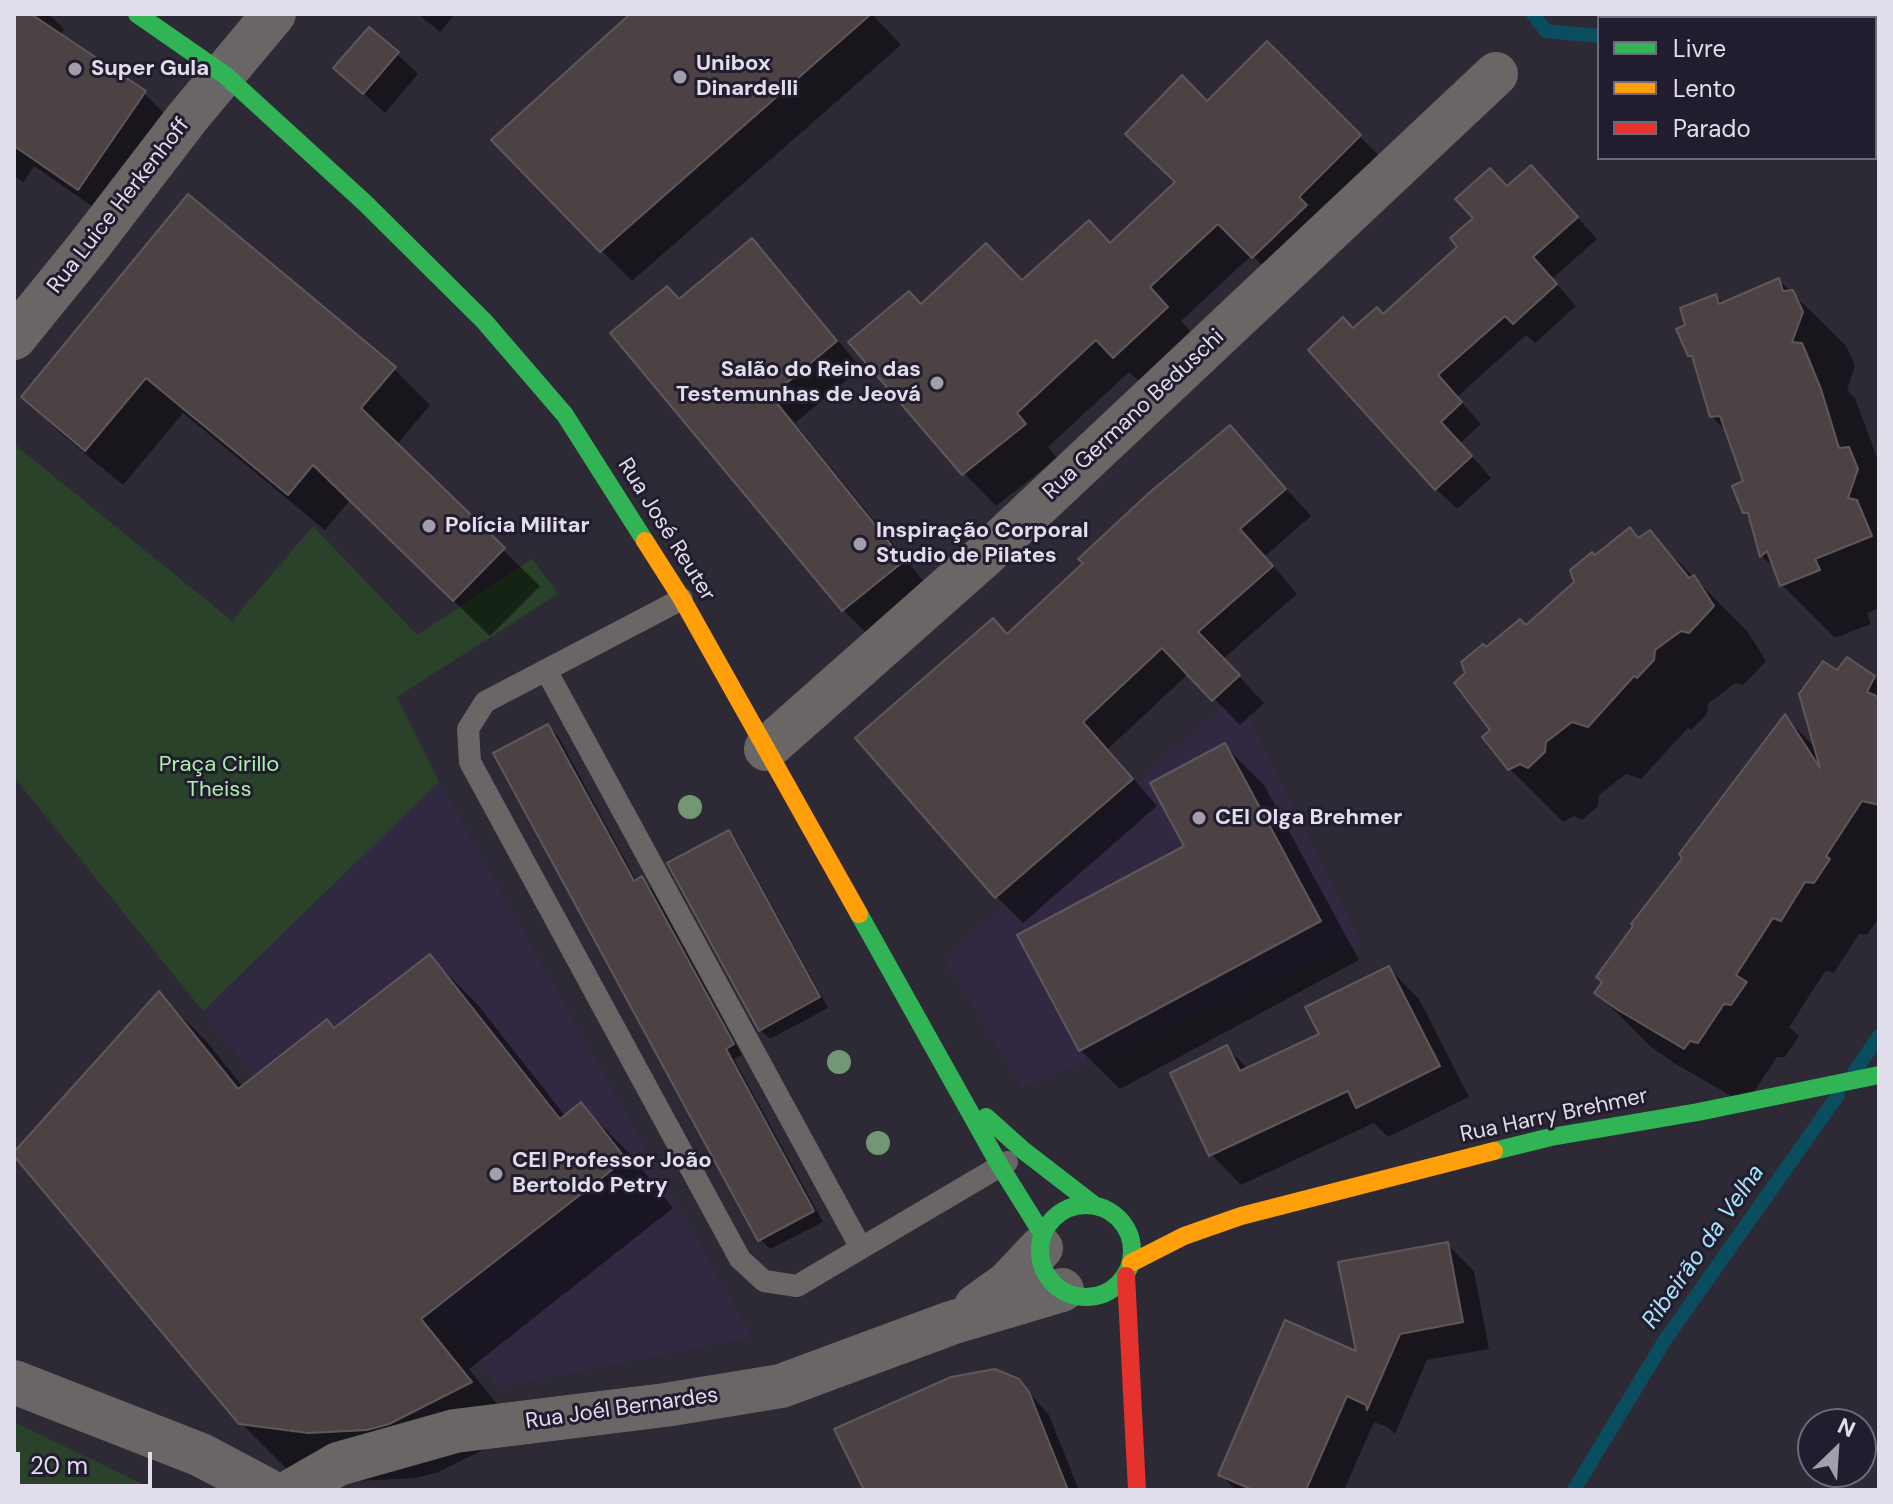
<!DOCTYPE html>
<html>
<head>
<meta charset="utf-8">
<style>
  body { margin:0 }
  #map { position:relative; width:1893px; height:1504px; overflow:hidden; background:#2d2a35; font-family:"DM Sans",sans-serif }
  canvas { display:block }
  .frame { position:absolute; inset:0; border:16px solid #e1ddeb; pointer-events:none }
  .legend { position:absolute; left:1597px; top:16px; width:280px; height:144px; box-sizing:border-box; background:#221c2f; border:2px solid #6e697a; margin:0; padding:10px 14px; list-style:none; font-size:24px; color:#e1ddeb }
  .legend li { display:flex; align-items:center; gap:16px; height:40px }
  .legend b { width:40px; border:2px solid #6e697a }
  .north { position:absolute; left:1797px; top:1408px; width:80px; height:80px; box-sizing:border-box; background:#221c2f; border:2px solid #6e697a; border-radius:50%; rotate:25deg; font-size:22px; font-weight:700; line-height:32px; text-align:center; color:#e1ddeb }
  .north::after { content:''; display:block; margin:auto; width:28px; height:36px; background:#a29eab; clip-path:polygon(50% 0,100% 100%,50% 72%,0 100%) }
  .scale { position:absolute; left:16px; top:1452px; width:136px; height:36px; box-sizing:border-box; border:4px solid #e1ddeb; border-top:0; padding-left:10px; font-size:24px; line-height:28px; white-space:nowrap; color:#e1ddeb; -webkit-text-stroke:6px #221c2f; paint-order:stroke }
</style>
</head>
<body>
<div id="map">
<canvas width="1893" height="1504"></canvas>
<div class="frame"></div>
<ul class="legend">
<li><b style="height:10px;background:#30b455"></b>Livre</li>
<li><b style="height:10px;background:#ff9f0a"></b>Lento</li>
<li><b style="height:10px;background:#e5322d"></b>Parado</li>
</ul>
<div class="north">N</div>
<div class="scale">20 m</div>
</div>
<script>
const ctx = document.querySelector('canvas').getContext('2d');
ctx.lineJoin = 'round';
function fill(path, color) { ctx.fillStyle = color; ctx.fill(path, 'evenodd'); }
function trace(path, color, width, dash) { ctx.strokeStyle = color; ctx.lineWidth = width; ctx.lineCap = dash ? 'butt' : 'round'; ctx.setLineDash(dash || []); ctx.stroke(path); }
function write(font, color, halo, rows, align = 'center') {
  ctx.font = font + ' "DM Sans",sans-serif'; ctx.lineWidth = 6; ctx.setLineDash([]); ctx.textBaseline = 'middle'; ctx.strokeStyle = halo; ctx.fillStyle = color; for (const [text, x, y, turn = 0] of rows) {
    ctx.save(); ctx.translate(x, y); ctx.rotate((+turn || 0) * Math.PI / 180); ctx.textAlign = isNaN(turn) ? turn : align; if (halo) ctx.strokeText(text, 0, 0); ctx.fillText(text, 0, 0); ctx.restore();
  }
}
fill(new Path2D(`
  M1236,694L1361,943L1022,1088L945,960Z
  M439,782L752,1337L498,1387L203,1011Z`), '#312942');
fill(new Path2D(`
  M14,444L232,621L313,526L417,635L532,559L558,594L397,697L439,782L203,1011L14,777Z
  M14,1422L155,1490H14Z`), '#294229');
fill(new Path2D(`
  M14,14H49L64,29L60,36L144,93L171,120L106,216L34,166L24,182L14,176Z
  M418,14H455L440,32Z
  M634,14H872L901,45L632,281L602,251Z
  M1267,43L1392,169L1286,289L1252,255L1181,321L1199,341L1147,389L1129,372L1048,447L1057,458L996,506L964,473L922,306L1023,282L1110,245L1177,182L1207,103Z
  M397,54L418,74L385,113L335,68Z
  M1531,167L1597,239L1552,279L1576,306L1535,343L1526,335L1457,397L1481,424L1460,443L1491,478L1457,509L1436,489L1353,330L1383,316L1460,247L1508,188Z
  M188,197L394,369L430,405L396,446L540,586L490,636L350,500L325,530L183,413L123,485L60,433L24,397Z
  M752,241L777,267L861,368L795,423L929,588L869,636L843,610L680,301Z
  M1779,280L1846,346L1855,366L1847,390L1855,398L1879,463V608L1867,613L1871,624L1835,638L1782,585L1777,571L1762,556L1751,519L1745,512V482L1728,433L1711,416L1696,362L1689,355L1687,326L1716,296L1724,304Z
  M1230,427L1311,516L1265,556L1297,594L1223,659L1264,703L1240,725L1189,673L1108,749L1157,806L1023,923L997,897L858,738L1008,636Z
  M1650,533L1747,631L1766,661L1743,685L1735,683L1708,704L1707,714L1691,730L1688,728L1641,779L1626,774L1599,795L1598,806L1582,820L1574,816L1563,822L1509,768L1492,730L1486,650L1526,628L1576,582L1595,558Z
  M1838,672L1874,678L1879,683V918L1867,935L1859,934L1834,973L1826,970L1789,1027L1799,1036L1785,1057H1777L1751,1096L1738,1100L1674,1063L1650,1046L1597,993L1685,858L1785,717L1817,749Z
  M548,726L558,736L637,882L642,879L652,889L742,1055L734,1059L823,1222L770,1249L760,1239Z
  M1224,745L1264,785L1359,960L1120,1089L1080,1050L1187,847Z
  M729,833L738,843L828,1008L770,1039L760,1030Z
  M430,956L478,1005L566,1117L581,1105L630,1154L673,1208L469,1369L519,1432L439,1472L416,1478L358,1481L290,1472L241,1423L159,994L207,1042L243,1087L335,1029Z
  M1389,968L1419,999L1469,1097L1388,1137L1374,1123L1241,1185L1211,1154L1227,1048L1248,1069L1321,1035Z
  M1447,1244L1474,1271L1489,1349L1427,1360L1395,1434L1389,1428L1374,1422L1344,1490H1236L1220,1474L1358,1354Z
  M1018,1380L1049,1415L1079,1490H866Z`), '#0007');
trace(new Path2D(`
  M1533,14L1546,31L1599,36
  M1875,55H1879
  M1855,1071L1879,1036
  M1574,1490L1665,1340L1838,1095`), '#0a4d5e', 14);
const building = new Path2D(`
  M14,14H31L146,91L78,190L14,146Z
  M630,14H871L600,252L491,140Z
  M369,27L399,52L363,94L333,68Z
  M1267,41L1361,135L1299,197L1307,205L1252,258L1218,224L1150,287L1168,307L1113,358L1096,340L1017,413L1026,424L962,475L848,342L909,291L921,304L986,243L1022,280L1089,220L1110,243L1175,182L1125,134L1182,75L1207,101Z
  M1531,165L1578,217L1533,257L1557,284L1513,324L1505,316L1438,375L1462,402L1441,422L1472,456L1435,490L1308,350L1343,317L1353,328L1377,307L1383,314L1457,247L1450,238L1473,218L1455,199L1490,168L1507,186Z
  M188,194L396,367L361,408L505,548L453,601L313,465L288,495L146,378L85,451L21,397Z
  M752,238L837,341L771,396L904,561L842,611L610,333L667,286L679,299Z
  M1779,278L1783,291L1793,290L1803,312L1792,342L1802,343L1821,389L1839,448L1849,447L1858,469L1848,498L1857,500L1872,536L1815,559L1820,570L1780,586L1767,551L1760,557L1748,513H1743L1732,486L1743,481L1720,416L1710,417L1692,356H1688L1676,329L1685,325L1680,308L1716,294L1719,304Z
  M1230,425L1286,489L1240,529L1273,566L1198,632L1240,675L1212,701L1162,648L1083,722L1133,779L995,898L855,738L993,618L1007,634L1083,563L1078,559L1150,492Z
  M1630,527L1638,538L1650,530L1689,578L1694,575L1714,606L1689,633L1681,631L1655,650L1654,660L1637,678L1634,676L1588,727L1572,722L1546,742L1545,752L1528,768L1520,764L1508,770L1482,737L1490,730L1454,683L1465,673L1461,662L1483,644L1486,647L1520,619L1526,625L1574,582L1570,570L1592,552L1595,555Z
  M1847,657L1875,676L1867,692L1879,697V805L1862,801L1826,856L1830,859L1814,883L1805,882L1781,921L1773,918L1736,975L1747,982L1731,1005L1724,1004L1698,1043L1690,1041L1684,1049L1618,1010L1594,993L1602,982L1596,977L1633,926L1631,924L1682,858L1679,854L1785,714L1820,768L1799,694L1823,661L1837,670Z
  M548,724L634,881L642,876L734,1044L726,1049L814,1211L758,1241L493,753Z
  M1225,743L1321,921L1079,1051L1017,935L1184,846L1150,783Z
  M729,830L820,997L759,1031L667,863Z
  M430,954L560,1119L581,1102L626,1159L421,1319L472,1382L389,1424L367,1430L308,1433L239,1424L14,1156V1152L159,991L238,1089L327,1019L334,1028Z
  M1389,966L1440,1066L1356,1108L1348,1091L1209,1156L1170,1073L1227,1045L1240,1071L1319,1034L1305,1007Z
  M1448,1242L1463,1322L1400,1334L1367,1410L1366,1405L1347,1396L1306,1490H1253L1218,1475L1285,1320L1356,1351L1338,1262Z
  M995,1369L1019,1379L1029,1392L1068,1490H864L834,1429L951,1377Z`);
fill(building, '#4c4243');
trace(building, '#5e585b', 2);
trace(new Path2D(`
  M682,599L485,702L468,729L470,762L740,1259L764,1281L797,1286L1007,1162
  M546,670L861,1248`), '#696665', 22);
trace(new Path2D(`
  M14,338L88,247L187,118L274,14
  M766,749L984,556L1496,74
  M976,1306L1008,1283L1041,1248
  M14,1382L201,1455L267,1490
  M293,1490L338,1464L455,1431L665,1405L781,1386L951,1323L1062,1290`), '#696665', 44);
trace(new Path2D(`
  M137,14L225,75L365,203L484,321L565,415L645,541
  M859,914L1000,1166L1043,1235
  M986,1117L1024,1151L1094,1205
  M1494,1151L1551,1137L1698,1112L1879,1075
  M1040 1251a46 46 0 1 1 92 0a46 46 0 1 1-92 0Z`), '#30b455', 18);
trace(new Path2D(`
  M645,541L682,599L859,914
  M1131,1263L1184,1236L1241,1216L1494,1151`), '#ff9f0a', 18);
trace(new Path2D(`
  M1126,1276L1137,1490`), '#e5322d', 18);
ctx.fillStyle = '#739775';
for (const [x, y] of [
  [690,807],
  [839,1062],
  [878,1143]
]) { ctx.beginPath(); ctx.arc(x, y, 12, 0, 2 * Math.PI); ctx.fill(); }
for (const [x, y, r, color] of [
  [75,69,8,"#a29eab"],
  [680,77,8,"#a29eab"],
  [937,383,8,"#a29eab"],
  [429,526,8,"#a29eab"],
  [860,544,8,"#a29eab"],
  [1199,818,8,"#a29eab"],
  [496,1174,8,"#a29eab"]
]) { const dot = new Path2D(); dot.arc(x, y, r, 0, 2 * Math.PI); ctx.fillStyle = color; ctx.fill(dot); trace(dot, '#221c2f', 3); }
write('bold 22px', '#e1ddeb', '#221c2f', [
  ["Unibox",696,64],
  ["Dinardelli",696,89],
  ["Super Gula",91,69],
  ["Salão do Reino das",921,370,"right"],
  ["Testemunhas de Jeová",921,395,"right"],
  ["Polícia Militar",445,526],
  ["Inspiração Corporal",876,531],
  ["Studio de Pilates",876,556],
  ["CEI Olga Brehmer",1215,818],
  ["CEI Professor João",512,1161],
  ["Bertoldo Petry",512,1186]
], 'left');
write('22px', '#e1ddeb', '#221c2f', [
  ["Rua Luice Herkenhoff",119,206,-52],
  ["Rua Germano Beduschi",1134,415,-43],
  ["Rua José Reuter",666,530,58],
  ["Rua Harry Brehmer",1554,1116,-12],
  ["Rua Joél Bernardes",622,1409,-8]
]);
write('22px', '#adf1a9', '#221c2f', [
  ["Praça Cirillo",219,765],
  ["Theiss",219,790]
]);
write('italic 24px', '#a4e5fb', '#221c2f', [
  ["Ribeirão da Velha",1704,1247,-55]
]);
</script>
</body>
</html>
